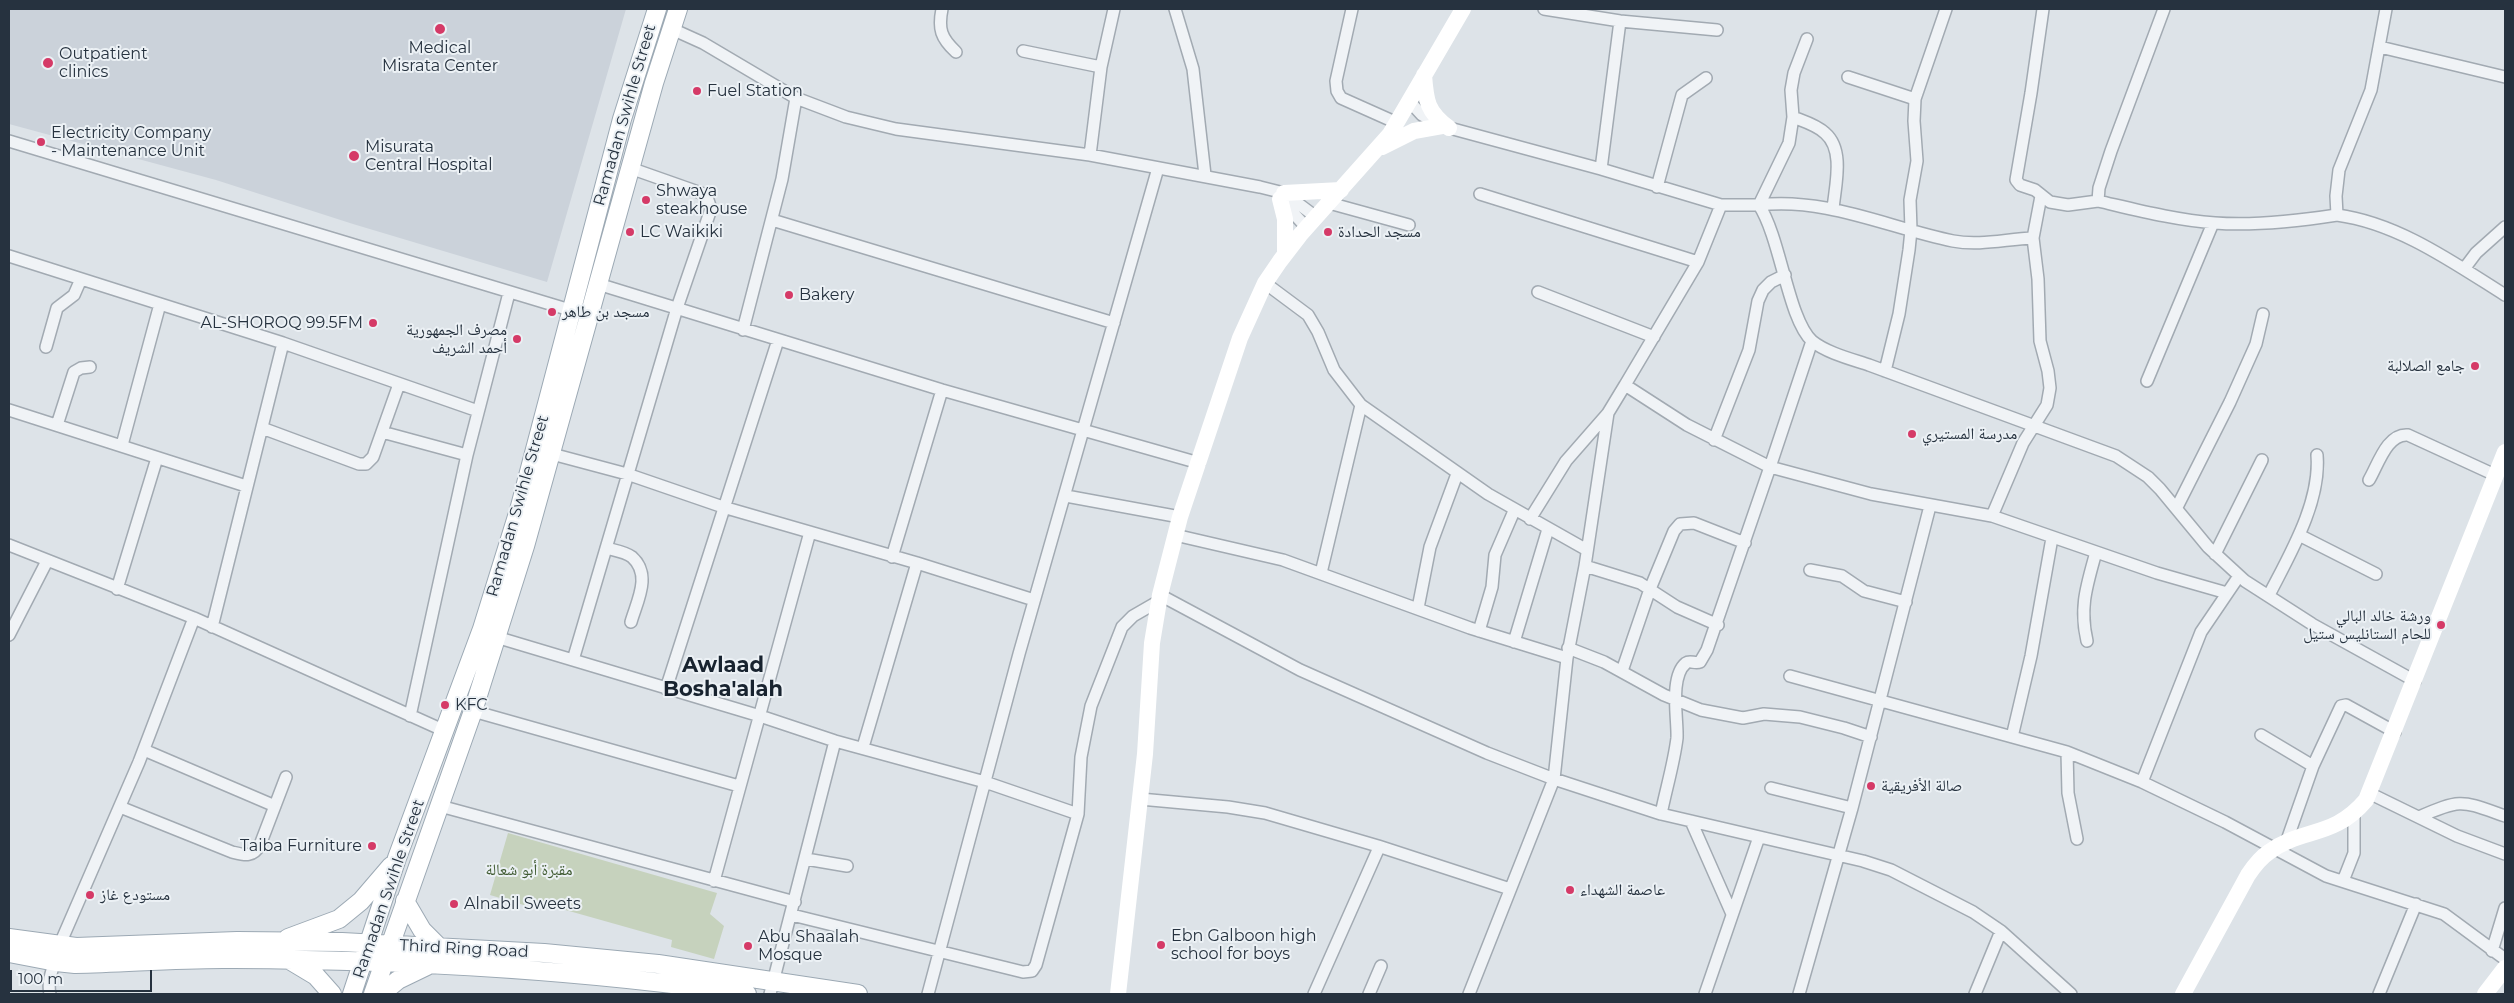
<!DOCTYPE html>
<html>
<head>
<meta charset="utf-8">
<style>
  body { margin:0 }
  #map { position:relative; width:2514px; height:1003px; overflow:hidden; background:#dde3e8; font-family:Montserrat,sans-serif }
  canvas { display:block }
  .frame { position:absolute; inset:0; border:10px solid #26323f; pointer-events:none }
  .scale { position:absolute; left:10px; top:970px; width:142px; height:22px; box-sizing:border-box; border:2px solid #26323f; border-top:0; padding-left:6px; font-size:15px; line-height:18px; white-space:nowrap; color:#26323f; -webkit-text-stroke:4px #ecf1f5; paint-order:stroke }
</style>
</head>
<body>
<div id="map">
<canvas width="2514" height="1003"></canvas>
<div class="frame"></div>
<div class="scale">100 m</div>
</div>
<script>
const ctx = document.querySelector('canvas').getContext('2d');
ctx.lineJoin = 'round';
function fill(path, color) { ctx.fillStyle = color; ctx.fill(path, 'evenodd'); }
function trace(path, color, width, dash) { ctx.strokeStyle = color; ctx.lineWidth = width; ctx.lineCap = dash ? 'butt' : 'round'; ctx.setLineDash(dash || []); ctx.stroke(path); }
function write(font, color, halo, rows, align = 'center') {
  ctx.font = font + ' Montserrat,"Noto Naskh Arabic",sans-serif'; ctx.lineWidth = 4; ctx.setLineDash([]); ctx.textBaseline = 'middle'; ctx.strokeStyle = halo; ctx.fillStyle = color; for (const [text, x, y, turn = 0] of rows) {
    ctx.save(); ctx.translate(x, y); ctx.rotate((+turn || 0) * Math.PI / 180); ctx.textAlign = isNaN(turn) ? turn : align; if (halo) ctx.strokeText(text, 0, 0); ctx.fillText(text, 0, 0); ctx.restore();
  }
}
fill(new Path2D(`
  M9,9H626L547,282L353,224L216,180L9,124Z`), '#cbd2da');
fill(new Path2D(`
  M508,833L717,893L710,914L724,926L714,959L671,947L672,940L530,900L527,906L490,895Z`), '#c6d2bd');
const street = new Path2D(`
  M942,9C938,29 941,38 956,52
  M1175,9L1193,69L1205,175
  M1352,9L1336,81L1337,91L1341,98L1397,123
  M1544,9L1620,21L1717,30
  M2043,9L2031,93L2016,180L2020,185L2035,190L2050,202L2068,205L2098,201
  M2164,9L2111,151L2099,188L2098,201C2137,210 2175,220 2215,223C2254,226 2298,221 2337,215
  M2386,9L2371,90L2339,170L2336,196L2337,215C2398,223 2454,263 2505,295
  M672,29L703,43L796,98L846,117L896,129L1090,155L1260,187L1284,193L1316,217
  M2380,47L2505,77
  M1023,51L1101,67
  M1848,77L1915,99
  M1410,102L1422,115L1442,126L1601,169L1721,205H1759C1781,239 1788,319 1812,341C1827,353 1851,359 1869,365L2116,456L2148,477L2160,489L2208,547L2245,581L2312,624L2415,681
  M1793,117C1803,121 1817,125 1825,133C1845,150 1835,186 1833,209
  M9,141L570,310
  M1090,155L1101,67L1114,9
  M1601,169L1620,21
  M1657,187L1682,95L1706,78
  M1480,194L1698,262
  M1282,201L1306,227
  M1329,203L1409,225
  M1759,205C1826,197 1889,228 1953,241C1980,246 2006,239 2033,238L2041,196
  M1759,205L1789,143L1793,117L1791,90L1794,73L1807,39
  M772,220L1114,323
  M9,256L283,343L478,411
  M2464,269L2476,253L2505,227
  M1265,283L1308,315L1318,332L1334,370L1361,405L1488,494L1587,550
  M598,284L942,390L1199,463
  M1538,292L1654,337
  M743,330L782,179L796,98
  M1812,341L1770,467L1871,494L1992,516L2023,443L2047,405L2050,388L2048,371L2040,341L2038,279L2033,238
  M46,347L57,308L74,295L81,279
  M1885,371L1899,314L1909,250L1911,230L1910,200L1917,161L1914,121L1915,99L1946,9
  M2147,381L2213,223
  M9,410L246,486
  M57,425L74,372L81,368L90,367
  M262,428L359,464H366L373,457L399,384
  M382,432L467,455
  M1714,440L1749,350L1758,301L1763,290L1771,282L1785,275
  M122,445L160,304
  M552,454L627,474L723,507L917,563L1034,600
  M2369,480C2378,465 2387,433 2408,435L2495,475
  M1066,496L1180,517
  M2177,507L2230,402L2256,344L2263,314
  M1992,516L2157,573L2227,593
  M1530,519L1566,461L1608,413
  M1175,535L1283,560L1470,628L1567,658
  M2299,535L2376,574
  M9,545L194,618L445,731
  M606,548C613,550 626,552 632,557C652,575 637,601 631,622
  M2215,554L2262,460
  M892,557L942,390
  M1585,566L1640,583L1677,607L1718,625
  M1810,570L1842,576L1864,591L1906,602
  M1321,573L1361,405
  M117,589L157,458
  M1160,595L1300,670L1487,753L1554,779L1661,814L1863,861L1891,870L1973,912L2001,931L2071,994
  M2269,595C2290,554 2321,502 2317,455
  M1418,608L1430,547L1457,474
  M212,627L283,343
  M1479,631L1492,587L1495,555L1514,511
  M9,635L47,561
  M496,637L760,716L835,741L985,782L1078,814
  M2087,641C2079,607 2087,585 2096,552
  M1514,642L1548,529
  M1568,648L1604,662L1664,695L1701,710L1743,718L1764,714L1800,717L1844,728L1871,737
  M573,660L677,308L711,209L708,200L701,193L630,168
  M1622,671L1650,589L1674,531L1680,524L1694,523L1745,543
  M1790,676L2067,752L2142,782L2225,822L2326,876L2444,914L2505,959
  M666,689L778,340
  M473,711L739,786
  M410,716L467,455L509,293
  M2261,735L2313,766
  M2012,737L2031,656L2052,538
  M863,747L917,563
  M144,750L275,806
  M2067,752L2068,793L2077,839
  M2142,782L2201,632L2239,576
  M1771,788L1852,808
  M2369,793L2457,836L2505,854
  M1140,799L1228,807L1265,813L1378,846L1510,889
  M440,806L795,902
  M120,807L232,852C244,855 253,858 260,845L286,777
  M1661,814C1666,789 1674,763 1677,738C1678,720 1669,677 1686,663C1690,660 1695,664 1700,662L1707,650L1770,467L1687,425L1625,385L1698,262L1721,205
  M2419,817C2462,798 2462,801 2505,816
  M1691,821L1732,914
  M2286,843L2313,766L2341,706L2346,705L2395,732
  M806,859L847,866
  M714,881L810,532
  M2343,881L2354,853V814
  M792,915L1023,972L1032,971L1036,965L1078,814L1081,757L1091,706L1122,627L1133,616L1159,601
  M2492,951L2505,908
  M50,994C46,978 57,960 60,944L139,762L194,618
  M770,994L835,741
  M928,994L1019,654L1158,168
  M1314,994L1377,852
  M1369,994L1381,966
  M1469,994L1554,779L1567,658L1585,566L1608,413L1625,385
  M1705,994L1759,837
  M1799,994L1852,808L1930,506
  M1975,994L2001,931
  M2379,994L2416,904`);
const primary = new Path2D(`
  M405,901L422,930L439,947
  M9,938L76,947L237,941L342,942L544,953L658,964L858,994
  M288,938L339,919L361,901L391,866
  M9,953L56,962L75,964C128,963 181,958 234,959C406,960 577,969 747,994
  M291,961L316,976L332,994
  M352,994L397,858L482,629L519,510L622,119L657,9
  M373,994L473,711L525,546L654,83L678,9
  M381,994L398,980L427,966`);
trace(street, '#a2aab2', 14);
trace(primary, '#9ca9b4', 20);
trace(street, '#f0f3f6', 11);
trace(new Path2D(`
  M1424,75C1426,101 1427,112 1449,128
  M1382,147L1414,131L1442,126
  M1284,193L1341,190
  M1280,199L1285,219V253
  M1118,994L1145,754L1152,643L1160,595L1180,517L1240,338L1265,283L1280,261L1300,235L1390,134L1463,9
  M2183,994L2248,875C2254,866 2260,858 2269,852C2303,827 2333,839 2366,800L2505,452
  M2485,994L2505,968`), '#fff', 16);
trace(primary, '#fff', 18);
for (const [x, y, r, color] of [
  [440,29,6,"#d53a67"],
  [48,63,6,"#d53a67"],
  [697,91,5,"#d53a67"],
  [41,142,5,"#d53a67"],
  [354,156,6,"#d53a67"],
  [646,200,5,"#d53a67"],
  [630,232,5,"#d53a67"],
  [1328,232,5,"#d53a67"],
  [789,295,5,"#d53a67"],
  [552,312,5,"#d53a67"],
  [373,323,5,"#d53a67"],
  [517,339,5,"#d53a67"],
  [2475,366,5,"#d53a67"],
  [1912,434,5,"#d53a67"],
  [2441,625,5,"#d53a67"],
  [445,705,5,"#d53a67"],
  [1871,786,5,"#d53a67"],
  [372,846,5,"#d53a67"],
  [1570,890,5,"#d53a67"],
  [90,895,5,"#d53a67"],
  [454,904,5,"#d53a67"],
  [1161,945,5,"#d53a67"],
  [748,946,5,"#d53a67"]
]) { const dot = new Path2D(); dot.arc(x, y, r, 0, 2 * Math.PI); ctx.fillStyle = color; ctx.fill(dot); trace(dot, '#ecf1f5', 2); }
write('16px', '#26323f', '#ecf1f5', [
  ["Medical",440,48,"center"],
  ["Misrata Center",440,66,"center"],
  ["Outpatient",59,54],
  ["clinics",59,72],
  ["Fuel Station",707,91],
  ["Electricity Company",51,133],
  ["- Maintenance Unit",51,151],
  ["Misurata",365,147],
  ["Central Hospital",365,165],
  ["Shwaya",656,191],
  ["steakhouse",656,209],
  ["LC Waikiki",640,232],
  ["مسجد الحدادة",1338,232],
  ["Bakery",799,295],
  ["مسجد بن طاهر",562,312],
  ["AL-SHOROQ 99.5FM",363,323,"right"],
  ["مصرف الجمهورية",507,330,"right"],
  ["أحمد الشريف",507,348,"right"],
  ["جامع الصلالبة",2465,366,"right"],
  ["مدرسة المستيري",1922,434],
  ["ورشة خالد البالي",2431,616,"right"],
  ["للحام الستانليس ستيل",2431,634,"right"],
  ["KFC",455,705],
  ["صالة الأفريقية",1881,786],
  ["Taiba Furniture",362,846,"right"],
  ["عاصمة الشهداء",1580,890],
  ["مستودع غاز",100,895],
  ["Alnabil Sweets",464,904],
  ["Ebn Galboon high",1171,936],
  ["school for boys",1171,954],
  ["Abu Shaalah",758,937],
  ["Mosque",758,955]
], 'left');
write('16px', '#26323f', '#ecf1f5', [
  ["Ramadan Swihle Street",625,115,-74],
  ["Ramadan Swihle Street",518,506,-74],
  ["Ramadan Swihle Street",389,889,-71],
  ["Third Ring Road",464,949,3]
]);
write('16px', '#405b32', '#ecf1f5', [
  ["مقبرة أبو شعالة",529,870]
]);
write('bold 21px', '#18232f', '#ecf1f5', [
  ["Awlaad",723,666],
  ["Bosha'alah",723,690]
]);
</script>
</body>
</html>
